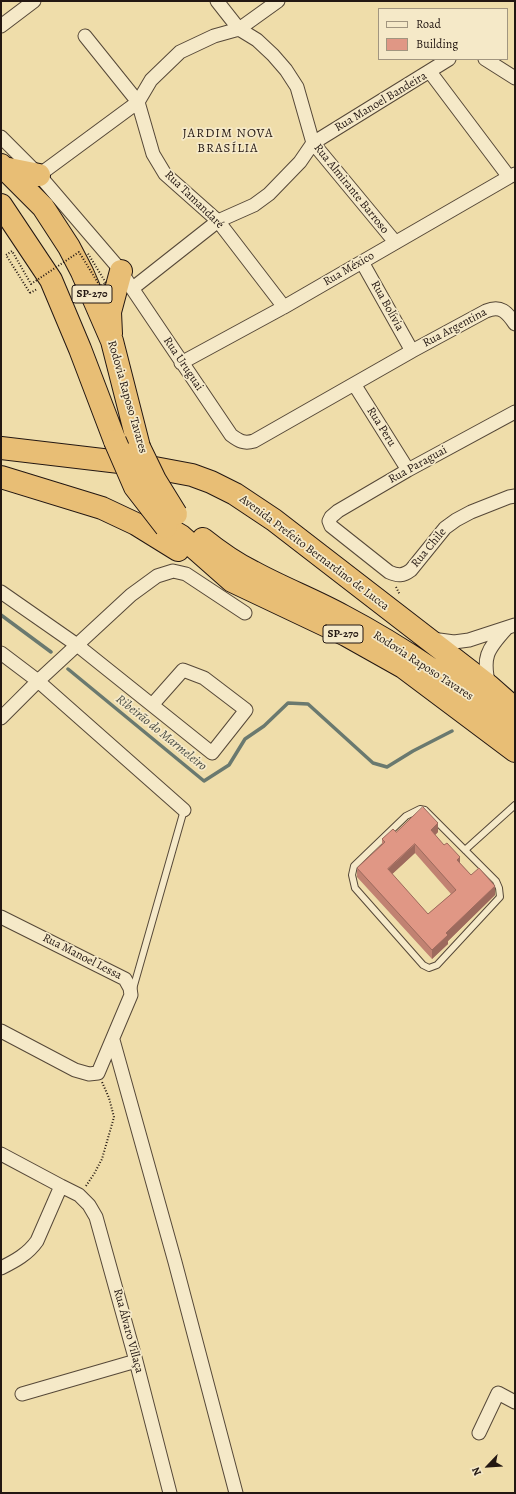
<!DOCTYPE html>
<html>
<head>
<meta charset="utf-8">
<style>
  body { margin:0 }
  #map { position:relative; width:516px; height:1494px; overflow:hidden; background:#efddaa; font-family:Alegreya,serif }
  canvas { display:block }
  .frame { position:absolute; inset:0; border:2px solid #231712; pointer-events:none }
  .legend { position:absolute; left:378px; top:8px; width:130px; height:52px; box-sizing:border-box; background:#f5e9c8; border:1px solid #a1957f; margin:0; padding:5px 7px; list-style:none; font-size:12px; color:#231712 }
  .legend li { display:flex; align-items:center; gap:8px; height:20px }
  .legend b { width:20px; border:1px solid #a1957f }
  .north { position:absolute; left:468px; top:1446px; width:40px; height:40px; -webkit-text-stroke:3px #f5e9c8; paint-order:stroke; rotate:245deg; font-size:11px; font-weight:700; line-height:16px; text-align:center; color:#231712 }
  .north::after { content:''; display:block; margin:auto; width:14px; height:18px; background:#231712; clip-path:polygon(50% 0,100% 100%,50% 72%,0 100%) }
</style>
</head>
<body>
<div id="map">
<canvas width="516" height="1494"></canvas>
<div class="frame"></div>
<ul class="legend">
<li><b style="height:5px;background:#f5e9c8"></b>Road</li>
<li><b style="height:11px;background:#e09785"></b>Building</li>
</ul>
<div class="north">N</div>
</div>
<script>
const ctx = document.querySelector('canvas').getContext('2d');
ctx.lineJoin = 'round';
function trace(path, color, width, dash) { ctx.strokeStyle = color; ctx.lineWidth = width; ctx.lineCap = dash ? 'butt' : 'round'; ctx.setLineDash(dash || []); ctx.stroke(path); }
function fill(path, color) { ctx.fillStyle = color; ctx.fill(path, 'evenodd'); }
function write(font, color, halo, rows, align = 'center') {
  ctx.font = font + ' Alegreya,serif'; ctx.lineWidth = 3.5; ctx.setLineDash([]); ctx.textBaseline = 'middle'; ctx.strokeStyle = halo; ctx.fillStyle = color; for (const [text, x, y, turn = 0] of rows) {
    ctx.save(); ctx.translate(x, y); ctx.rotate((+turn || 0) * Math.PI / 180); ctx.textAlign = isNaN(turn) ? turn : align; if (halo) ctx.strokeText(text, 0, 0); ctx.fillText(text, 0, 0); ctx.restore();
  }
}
trace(new Path2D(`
  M1,615L51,652
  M68,669L204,781L229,765L245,739L264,726L288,703L308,704L373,763L387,767L413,751L452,731`), '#6a796f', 3.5);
const lane = new Path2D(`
  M420,809L425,810L496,881L499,888L500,897L437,965L429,968L423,965L355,888L352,875L354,866L406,816Z
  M465,850L515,805
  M133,989L184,810`);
const street = new Path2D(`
  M217,1L239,29L257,40L273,55L286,70L297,87L313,143L395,242
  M1,26L34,1
  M85,36L138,102L153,154L165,174L218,221L284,307
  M485,59L515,78
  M430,72L509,177
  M1,137L39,175L117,266L231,435C239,441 244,444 254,441L412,351L486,311C501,305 507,312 515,324
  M39,175L138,102L151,80L180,52L214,36L239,29L278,1
  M362,262L412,351
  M133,288L218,221L254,205L269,194L300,162L313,143L449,59
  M181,363L284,307L509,177L515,174
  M354,384L408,470
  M515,412L408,470L338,511L331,517L329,521L331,526L389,572C398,576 403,576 411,570L445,528L456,520L471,512L509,497L515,496
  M1,592L77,645L212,753L246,710L204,678L183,670L152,705
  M432,639L454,642L469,640L515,625
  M1,653L38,681L184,810
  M489,686C482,657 487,650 506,629
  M1,718L38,681L131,595L157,576L173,571L186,574L245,613
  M1,917L125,979L130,988L131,995L98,1073L89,1074L75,1070L1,1031
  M113,1040L175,1262L236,1493
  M1,1154L61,1186L79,1195L89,1205L96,1217L136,1361L170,1493
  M1,1268C15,1261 28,1254 37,1241L61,1186
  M22,1394L136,1361
  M479,1433L498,1393L515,1402`);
const highway = new Path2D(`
  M1,165L43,207L69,247L82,272L112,341L139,447
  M4,168L39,175
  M1,205L51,280L80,349L115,441
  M111,334L110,312L121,271
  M1,448L128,463L192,475L211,482L235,494L274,520L489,686L515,709
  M1,477L102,508L136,524L178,550
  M166,527L181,536L232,581L346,635L403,667L515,751
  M203,539C218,551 235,563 253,572C282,588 314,600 343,616C404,648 460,688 515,729`);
trace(lane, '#564838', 8);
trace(street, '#564838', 15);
trace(highway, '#231712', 24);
trace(new Path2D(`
  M30,293L37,289
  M396,587L400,595
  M86,1186L94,1174L102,1159L114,1117L109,1098L102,1082`), '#231712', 2, [1, 2]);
trace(lane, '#f5e9c8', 6);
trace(street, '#f5e9c8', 13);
trace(highway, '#e8be75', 22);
const highwayBridge = new Path2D(`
  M115,441L135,487L166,527
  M139,447L155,480L176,514`);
trace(highwayBridge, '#231712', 24, []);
trace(new Path2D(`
  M30,293L6,255L12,251L31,284L79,252L100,286L106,283L87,252`), '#231712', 2, [1, 2]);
trace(highwayBridge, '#e8be75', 22);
fill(new Path2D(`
  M396,832H438L435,835L460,863L471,875L495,895L448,941V944L432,959L357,877V868L382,844V839ZM415,853L451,894L428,914L392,874Z`), '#c18272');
fill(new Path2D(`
  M438,823V832L431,839V830Z
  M415,844V853L388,878V869Z
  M460,857V866L457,860Z
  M495,886V895L448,941V944L432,959V950L446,933Z`), '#9d6a5d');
const building = new Path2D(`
  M423,807L438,823L431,830L444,845L447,843L460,857L457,860L471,875L479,868L495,886L446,933L448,935L432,950L357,868L385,842L382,839L393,829L396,832ZM415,844L456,890L428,914L388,869Z`);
fill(building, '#e09785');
trace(building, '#9d6a5d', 1);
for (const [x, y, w] of [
  [92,294,40],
  [343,634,40]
]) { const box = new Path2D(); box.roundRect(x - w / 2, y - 9, w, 18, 3); ctx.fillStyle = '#f5e9c8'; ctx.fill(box); trace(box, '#231712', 1); }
write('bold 11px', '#231712', null, [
  ["SP-270",92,294],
  ["SP-270",343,634]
]);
write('12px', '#231712', '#f5e9c8', [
  ["Rua Manoel Bandeira",381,102,-31],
  ["Rua Almirante Barroso",351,189,51],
  ["Rua Tamandaré",194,200,44],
  ["Rua México",349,269,-30],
  ["Rua Bolívia",387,306,61],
  ["Rua Argentina",455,328,-28],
  ["Rua Uruguai",183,364,56],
  ["Rodovia Raposo Tavares",127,397,74],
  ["Rua Peru",381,427,58],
  ["Rua Paraguai",418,465,-29],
  ["Rua Chile",429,548,-50],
  ["Avenida Prefeito Bernardino de Lucca",314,553,37],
  ["Rodovia Raposo Tavares",423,666,33],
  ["Rua Manoel Lessa",82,957,27],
  ["Rua Álvaro Villaça",128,1331,75]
]);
ctx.letterSpacing = '1px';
write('13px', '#231712', '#f5e9c8', [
  ["JARDIM NOVA",228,134],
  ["BRASÍLIA",228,149]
]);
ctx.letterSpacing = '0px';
write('italic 13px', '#4d5048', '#f5e9c8', [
  ["Ribeirão do Marmeleiro",161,733,39]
]);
</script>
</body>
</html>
